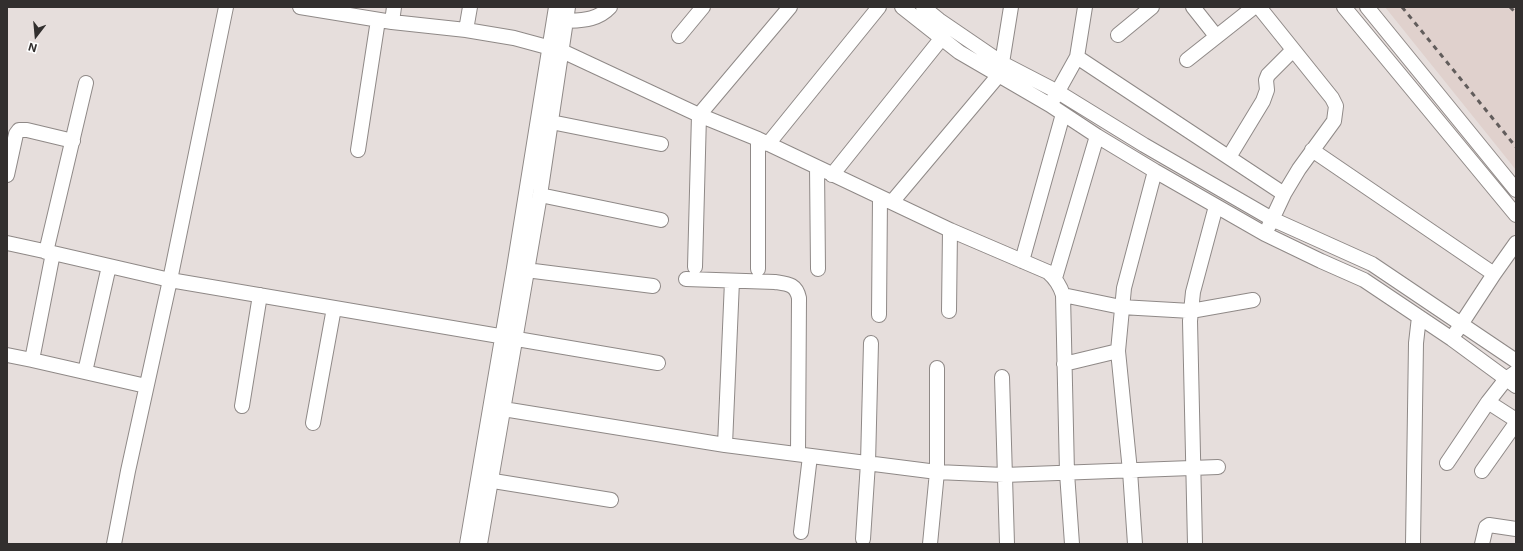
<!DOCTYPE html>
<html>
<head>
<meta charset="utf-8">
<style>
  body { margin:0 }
  #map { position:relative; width:1523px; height:551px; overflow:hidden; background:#e6dedc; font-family:Inter,sans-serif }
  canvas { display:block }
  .frame { position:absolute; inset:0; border:8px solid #322f2e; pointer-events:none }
  .north { position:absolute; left:16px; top:16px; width:40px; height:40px; -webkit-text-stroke:3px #fff; paint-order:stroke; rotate:196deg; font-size:11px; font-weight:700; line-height:16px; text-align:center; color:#322f2e }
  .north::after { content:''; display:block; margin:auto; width:14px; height:18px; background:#322f2e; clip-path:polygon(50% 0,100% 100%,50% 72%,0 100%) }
</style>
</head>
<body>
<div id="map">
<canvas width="1523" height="551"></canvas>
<div class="frame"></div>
<div class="north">N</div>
</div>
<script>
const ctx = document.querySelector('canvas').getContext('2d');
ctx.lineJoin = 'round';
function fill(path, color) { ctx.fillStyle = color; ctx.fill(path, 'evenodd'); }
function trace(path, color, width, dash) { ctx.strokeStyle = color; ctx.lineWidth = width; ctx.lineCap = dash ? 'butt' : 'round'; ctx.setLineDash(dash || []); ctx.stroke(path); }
fill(new Path2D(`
  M1385,7H1516V170L1500,150Z`), '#e0d1cd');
const minor = new Path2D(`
  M300,7L392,22L466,30L514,38L562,51L699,115L758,139L950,230L1048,272C1056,279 1060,285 1063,295L1067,473L1072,544
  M902,7L959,52L1050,105L1097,136L1155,171L1265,234L1321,261L1364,280L1452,339L1516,386
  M923,7L939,20L1002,63L1058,92L1144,145L1272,219L1372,264L1516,361
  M1193,7L1216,36
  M1259,7L1332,98L1336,106L1334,121L1299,169L1284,194L1269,226
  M1344,7L1516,215
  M1367,7L1516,190
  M566,21C583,20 598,20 610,7
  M392,22L394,7
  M466,30L470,7
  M1118,35L1152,7
  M679,36L703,7
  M1077,57L1284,194
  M1187,60L1254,7
  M1002,63L1011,7
  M1053,100L1077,57L1085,7
  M551,122L661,144
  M768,144L879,7
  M358,150L378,20
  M1312,150L1494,274
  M1229,157L1263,101L1267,90L1266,80L1268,75L1293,50
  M817,167L818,269
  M7,175L16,134L19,130H27L73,141
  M832,175L941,39
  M540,195L661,220
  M892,202L998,76
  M7,243L53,253L32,360L7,355
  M46,252L86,83
  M53,253L170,280L658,363
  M1022,261L1063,114
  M695,267L699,115L790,7
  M518,269L653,286
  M758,269V139
  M1055,278L1097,136
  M686,279L775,282C788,284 796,284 799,298L798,454
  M1063,295L1121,307L1191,311L1253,300
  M949,311L950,230
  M879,315L880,197
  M1456,332L1494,274L1516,243
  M32,360L146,386
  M1064,364L1118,351
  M85,372L109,266
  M1002,377L1007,544
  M1488,402L1516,420
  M242,406L260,295
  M491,407L725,445L937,472L1004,475L1218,467
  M313,423L334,308
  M725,445L732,281
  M1447,463L1488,402L1506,379L1516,372
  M1482,471L1516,423
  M481,479L611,500
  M801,532L810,456
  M863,539L868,463L871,343
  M114,544L128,471L170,280L226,7
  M467,544L514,268L556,7
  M480,544L540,195L568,7
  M930,544L937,472V368
  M1135,544L1130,471L1118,351L1124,288L1155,171
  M1195,544L1190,321L1193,292L1216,206
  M1413,544L1416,343L1419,317
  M1482,544L1486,527L1489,525L1516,529`);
trace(minor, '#8f8987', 16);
trace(minor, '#fff', 14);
trace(new Path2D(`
  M1402,7L1516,147
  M1510,7L1516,13`), '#625d5c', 3, [5, 5]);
</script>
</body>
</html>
